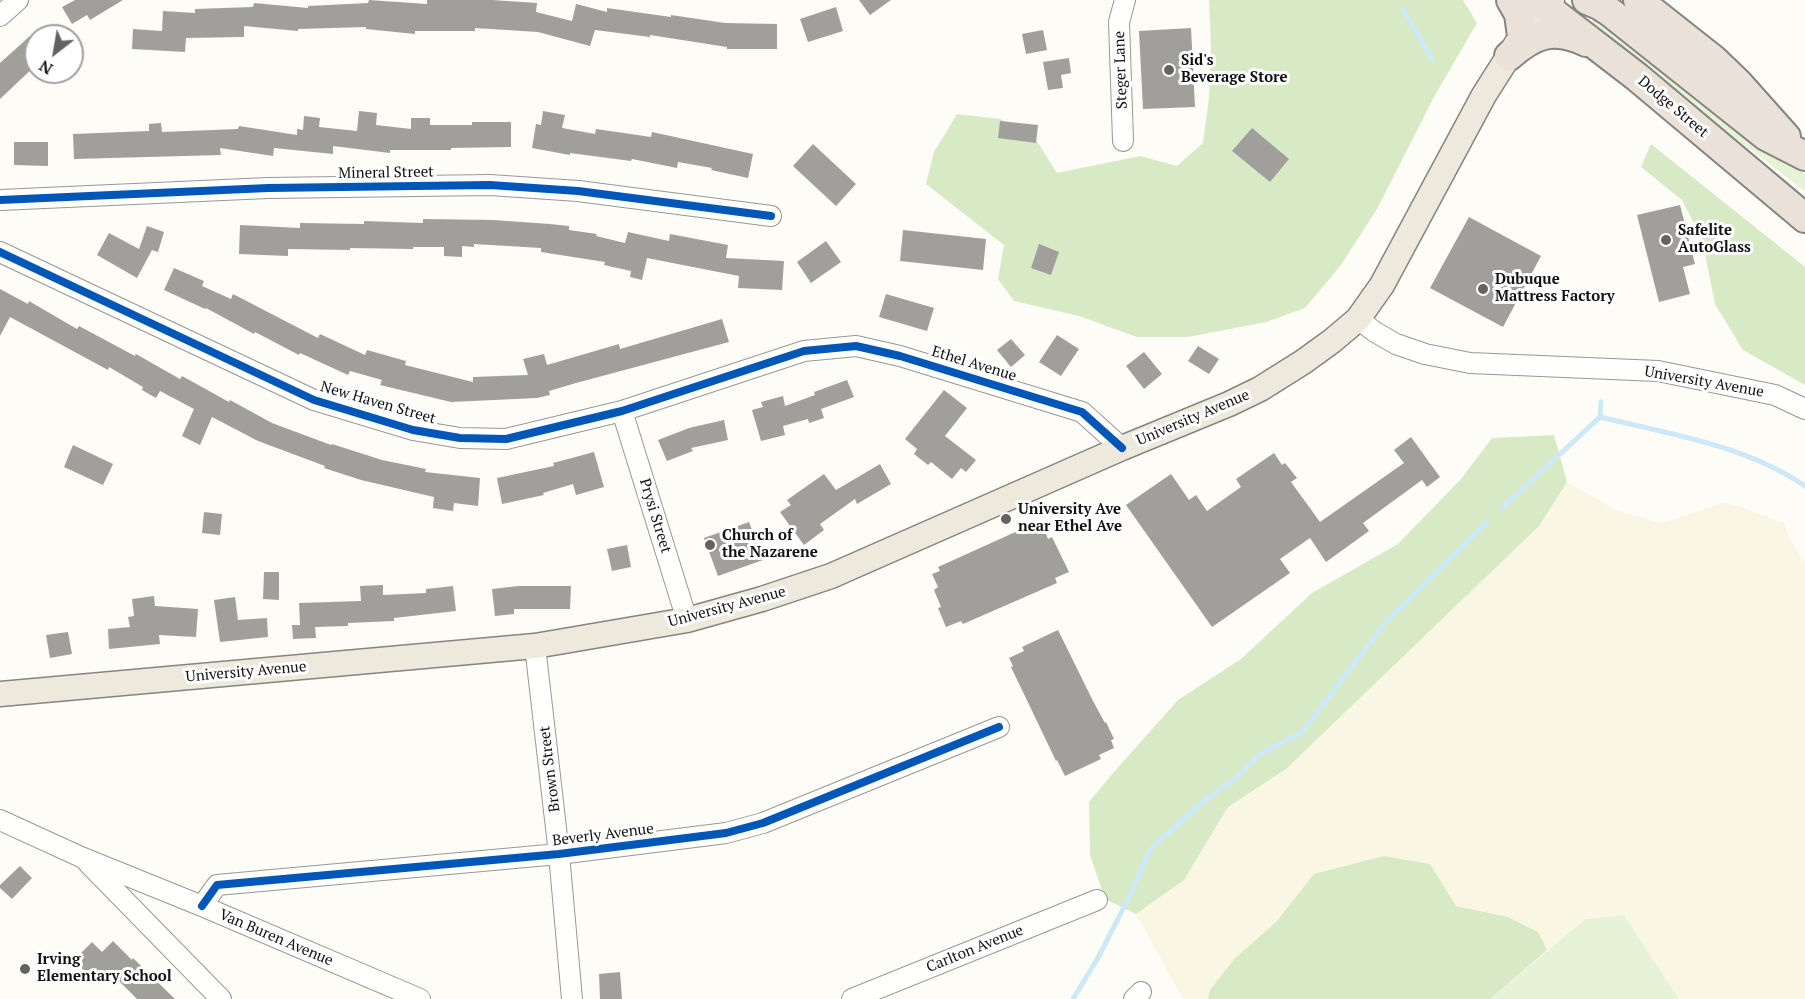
<!DOCTYPE html>
<html>
<head>
<meta charset="utf-8">
<style>
  body { margin:0 }
  #map { position:relative; width:1805px; height:999px; overflow:hidden; background:#fdfcf7; font-family:"PT Serif",serif }
  canvas { display:block }
  .north { position:absolute; left:24px; top:24px; width:60px; height:60px; box-sizing:border-box; background:#fff; border:2px solid #a0a0a0; border-radius:50%; rotate:211deg; font-size:16px; font-weight:700; line-height:24px; text-align:center; color:#111 }
  .north::after { content:''; display:block; margin:auto; width:21px; height:27px; background:#646362; clip-path:polygon(50% 0,100% 100%,50% 72%,0 100%) }
</style>
</head>
<body>
<div id="map">
<canvas width="1805" height="999"></canvas>
<div class="north">N</div>
</div>
<script>
const ctx = document.querySelector('canvas').getContext('2d');
ctx.lineJoin = 'round';
function fill(path, color) { ctx.fillStyle = color; ctx.fill(path, 'evenodd'); }
function trace(path, color, width, dash) { ctx.strokeStyle = color; ctx.lineWidth = width; ctx.lineCap = dash ? 'butt' : 'round'; ctx.setLineDash(dash || []); ctx.stroke(path); }
function write(font, color, halo, rows, align = 'center') {
  ctx.font = font + ' "PT Serif",serif'; ctx.lineWidth = 6; ctx.setLineDash([]); ctx.textBaseline = 'middle'; ctx.strokeStyle = halo; ctx.fillStyle = color; for (const [text, x, y, turn = 0] of rows) {
    ctx.save(); ctx.translate(x, y); ctx.rotate((+turn || 0) * Math.PI / 180); ctx.textAlign = isNaN(turn) ? turn : align; if (halo) ctx.strokeText(text, 0, 0); ctx.fillText(text, 0, 0); ctx.restore();
  }
}
fill(new Path2D(`
  M1567,482L1618,511L1662,523L1725,502L1744,508L1784,523L1790,539L1805,564V999H1679L1624,915L1585,919L1547,950L1534,930L1508,917L1456,906L1430,864L1314,874L1276,922L1235,958L1210,990L1208,999H1183L1136,914L1184,880L1228,807L1286,769L1538,526Z`), '#f9f7e4');
fill(new Path2D(`
  M1596,17L1805,174V191L1711,120L1591,23Z
  M1624,915L1679,999H1490L1585,919Z`), '#e7f3d7');
fill(new Path2D(`
  M1209,0H1463L1477,23L1434,97L1377,209L1341,265L1305,308L1266,322L1188,337H1137L1079,316L1014,301L998,279L1004,245L926,184L934,152L957,114L1000,119L1035,138L1057,173L1140,156L1177,166L1203,143L1209,98L1211,47Z
  M1651,144L1805,267V385L1743,350L1715,304L1702,239L1682,200L1641,167Z
  M1554,435L1567,482L1539,526L1286,769L1228,807L1184,880L1136,914L1105,899L1090,855L1089,802L1113,773L1178,700L1241,659L1312,593L1398,544L1461,479L1492,438Z
  M1384,856L1430,864L1456,906L1508,917L1538,932L1547,950L1490,999H1208L1210,990L1235,958L1276,922L1314,874Z`), '#d8eac5');
trace(new Path2D(`
  M1403,9L1432,59
  M1600,417C1670,434 1744,445 1805,486
  M1600,417L1601,402
  M1502,508L1600,417
  M1073,999L1098,958L1127,901L1151,848L1208,798L1236,778L1259,755L1302,732L1386,622L1487,522`), '#cde8f7', 5);
fill(new Path2D(`
  M75,0H123L90,20L87,15L72,24L62,7Z
  M369,0L427,4V0H492L537,3L536,12L572,21L576,4L607,12V8L671,17V15L725,23L777,24V49H727V47L650,35V37L595,30L590,46L538,32L475,28V31H415V34L366,29V27L298,29V31L244,26V37L186,38L185,52L132,49L133,29L162,31L163,11L195,13V9L253,7L254,3L308,8V6L368,3Z
  M859,0H891L870,15Z
  M836,7L843,31L808,42L800,19Z
  M1191,28L1195,107L1143,109L1139,31Z
  M1043,30L1047,50L1026,54L1022,34Z
  M30,36L36,42V65L0,99V63Z
  M1069,58L1071,73L1061,75L1063,88L1048,90L1043,62Z
  M359,111L377,113L376,125L411,129V118H430V125H472V122H511V147L451,148V150H390V153L333,146V154L274,148L273,156L220,148L221,155L74,159L73,134L149,131V124L161,123L162,132L238,129L239,126L297,135V129L303,130L304,116L320,118L319,127L357,131Z
  M543,111L565,115L562,128L595,134L596,129L651,137L652,132L753,154L748,178L711,170L712,168L678,162L677,168L632,159L631,161L570,153V155L532,148L536,124L541,125Z
  M1000,121L1038,125L1036,143L998,138Z
  M1252,128L1289,159L1270,182L1232,151Z
  M14,142H48V166L14,165Z
  M813,144L856,184L836,206L793,166Z
  M1680,205L1695,264L1683,267L1690,294L1659,302L1637,215Z
  M1469,217L1541,256L1503,327L1430,288Z
  M423,219L493,220L550,224L569,226V230L597,234L596,236L625,243L628,232L669,241L670,234L728,245L726,258L784,261L782,290L738,288L739,276L647,258L642,280L630,277L631,271L604,265L605,262L541,252V248L474,244V247L462,246V257L444,256V247H413V249L350,248V250L288,249V256L239,254L240,225L300,228V223L364,224V221L423,223Z
  M147,226L164,232L158,252L152,250L137,278L97,255L109,233L139,249Z
  M903,230L986,239L983,270L900,261Z
  M826,241L841,262L811,283L797,262Z
  M1039,244L1059,252L1051,275L1031,268Z
  M174,268L204,281L202,286L231,299L233,294L318,338L320,334L365,355L367,350L406,361L405,365L473,382V377L528,375L523,359L544,354L547,365L619,344L620,349L722,319L729,342L576,383L549,391L550,395L537,398L451,402L380,385L382,380L350,371L348,375L300,353L299,355L255,332L254,334L206,308L205,309L164,290Z
  M0,289L28,304L29,301L77,329L79,326L135,356L136,354L180,379L182,376L229,402L230,400L272,423L331,445L332,444L382,460L426,469L425,472L480,478L478,506L454,503L453,511L433,508L434,497L361,480L324,468L325,466L258,441L212,417L200,445L182,436L194,409L160,391L156,398L142,390L143,387L109,367L108,370L10,317L0,336Z
  M886,294L934,308L927,331L879,317Z
  M1057,335L1079,349L1061,376L1039,362Z
  M1011,339L1025,355L1011,367L997,350Z
  M1198,346L1219,359L1209,374L1188,361Z
  M1144,352L1162,374L1144,389L1126,366Z
  M847,380L854,397L821,409L824,418L809,423L808,419L783,426L785,435L761,441L752,410L763,407L761,402L783,396L785,406L815,395L814,392Z
  M944,390L967,408L945,436L976,460L966,472L961,468L952,479L931,462L928,465L914,454L917,449L905,439Z
  M724,420L728,440L691,448L693,451L667,461L658,440L689,428Z
  M1411,437L1440,477L1427,487L1422,480L1363,523L1369,531L1326,562L1310,538L1280,559L1290,573L1212,627L1126,505L1171,474L1189,500L1196,495L1207,511L1241,487L1236,479L1274,453L1282,465L1285,463L1297,478L1291,482L1320,522L1404,463L1394,450Z
  M73,445L113,464L103,485L64,467Z
  M594,452L604,487L576,495L573,484L543,493L544,495L502,504L497,478L554,466L553,463Z
  M880,464L891,484L857,504L855,499L820,524L824,530L804,545L780,512L791,505L787,500L824,474L836,490Z
  M204,512L222,514L220,535L202,533Z
  M749,522L763,560L718,576L704,538Z
  M1033,524L1035,527L1042,524L1048,539L1052,537L1069,572L1055,578L1057,583L963,624L961,621L946,627L938,608L941,607L934,590L938,587L932,574L940,571L938,567Z
  M627,545L631,567L612,571L607,549Z
  M264,572H279V600L263,599Z
  M383,585V595L426,593V589L453,586L456,611L394,618V621L348,623V626L315,627L316,638L293,639L292,625H300L299,603L361,601L360,586Z
  M518,586H571L570,609H514V614L495,616L492,589Z
  M154,596L155,606L198,609L196,637L159,635L160,644L109,649L108,629L130,627L128,617L134,616L132,599Z
  M235,597L238,620L267,618L268,637L220,642L214,600Z
  M1058,630L1093,701L1105,723L1106,722L1114,739L1111,740L1114,748L1099,755L1101,759L1065,776L1057,760L1056,761L1011,667L1013,666L1009,658L1024,651L1022,647Z
  M68,632L72,654L50,658L46,635Z
  M20,866L32,878L12,899L0,888V885Z
  M113,941L132,960L133,958L175,999H137L108,970L95,982L74,960L92,942L102,952Z
  M620,972L622,999H600L599,974Z`), '#a19f9c');
const minor = new Path2D(`
  M0,16L18,0
  M1123,141L1119,22L1125,0
  M0,200L268,188L490,185L578,191L771,216
  M0,252L314,400L413,430L460,438L506,439L622,411L804,351L856,346L900,356L1082,412L1122,448
  M1358,319L1375,332L1396,344L1425,354L1470,363L1658,371L1775,395L1805,409
  M622,411L687,620
  M535,646L559,854L572,999
  M0,820L81,857L202,906L420,999
  M88,863L221,999
  M202,906L217,885L559,854L726,833L763,823L999,727
  M852,999L1097,900
  M1134,999L1141,992`);
const major = new Path2D(`
  M0,694L535,646L687,620L762,599L831,576L1122,448L1229,404L1260,389L1303,362L1332,341L1358,319L1382,285L1484,95L1517,43L1552,0`);
const highway = new Path2D(`
  M1511,0L1519,14L1522,36
  M1537,0L1637,77L1805,218
  M1587,0L1599,5L1610,12L1766,136L1805,156
  M1638,0L1714,60L1737,82L1786,137
  M1509,56C1534,34 1554,26 1586,42`);
trace(minor, '#979795', 22);
trace(major, '#858482', 27);
trace(highway, '#858482', 32);
trace(minor, '#fffffe', 20);
trace(major, '#ede9dc', 24);
trace(highway, '#eae1d8', 28);
trace(new Path2D(`
  M0,200L268,188L490,185L578,191L771,216
  M0,252L314,400L413,430L460,438L506,439L622,411L804,351L856,346L900,356L1082,412L1122,448
  M202,906L217,885L559,854L726,833L763,823L999,727`), '#0057b8', 8);
for (const [x, y, r, color] of [
  [1169,70,6,"#646362"],
  [1666,240,6,"#646362"],
  [1483,289,6,"#646362"],
  [1006,519,6,"#646362"],
  [710,545,6,"#646362"],
  [25,969,6,"#646362"]
]) { const dot = new Path2D(); dot.arc(x, y, r, 0, 2 * Math.PI); ctx.fillStyle = color; ctx.fill(dot); trace(dot, '#fff', 2); }
write('bold 15px', '#111', '#fff', [
  ["Sid's",1181,61],
  ["Beverage Store",1181,78],
  ["Safelite",1678,231],
  ["AutoGlass",1678,248],
  ["Dubuque",1495,280],
  ["Mattress Factory",1495,297],
  ["University Ave",1018,510],
  ["near Ethel Ave",1018,527],
  ["Church of",722,536],
  ["the Nazarene",722,553],
  ["Irving",37,960],
  ["Elementary School",37,977]
], 'left');
write('15px', '#111', '#fff', [
  ["Steger Lane",1121,70,-92],
  ["Dodge Street",1673,107,40],
  ["Mineral Street",386,173,-1],
  ["Ethel Avenue",974,364,17],
  ["University Avenue",1704,382,10],
  ["New Haven Street",378,403,16],
  ["University Avenue",1193,418,-23],
  ["Prysi Street",655,516,73],
  ["University Avenue",727,607,-15],
  ["University Avenue",246,672,-5],
  ["Brown Street",550,769,-97],
  ["Beverly Avenue",603,835,-7],
  ["Van Buren Avenue",276,938,23],
  ["Carlton Avenue",975,949,-22]
]);
</script>
</body>
</html>
